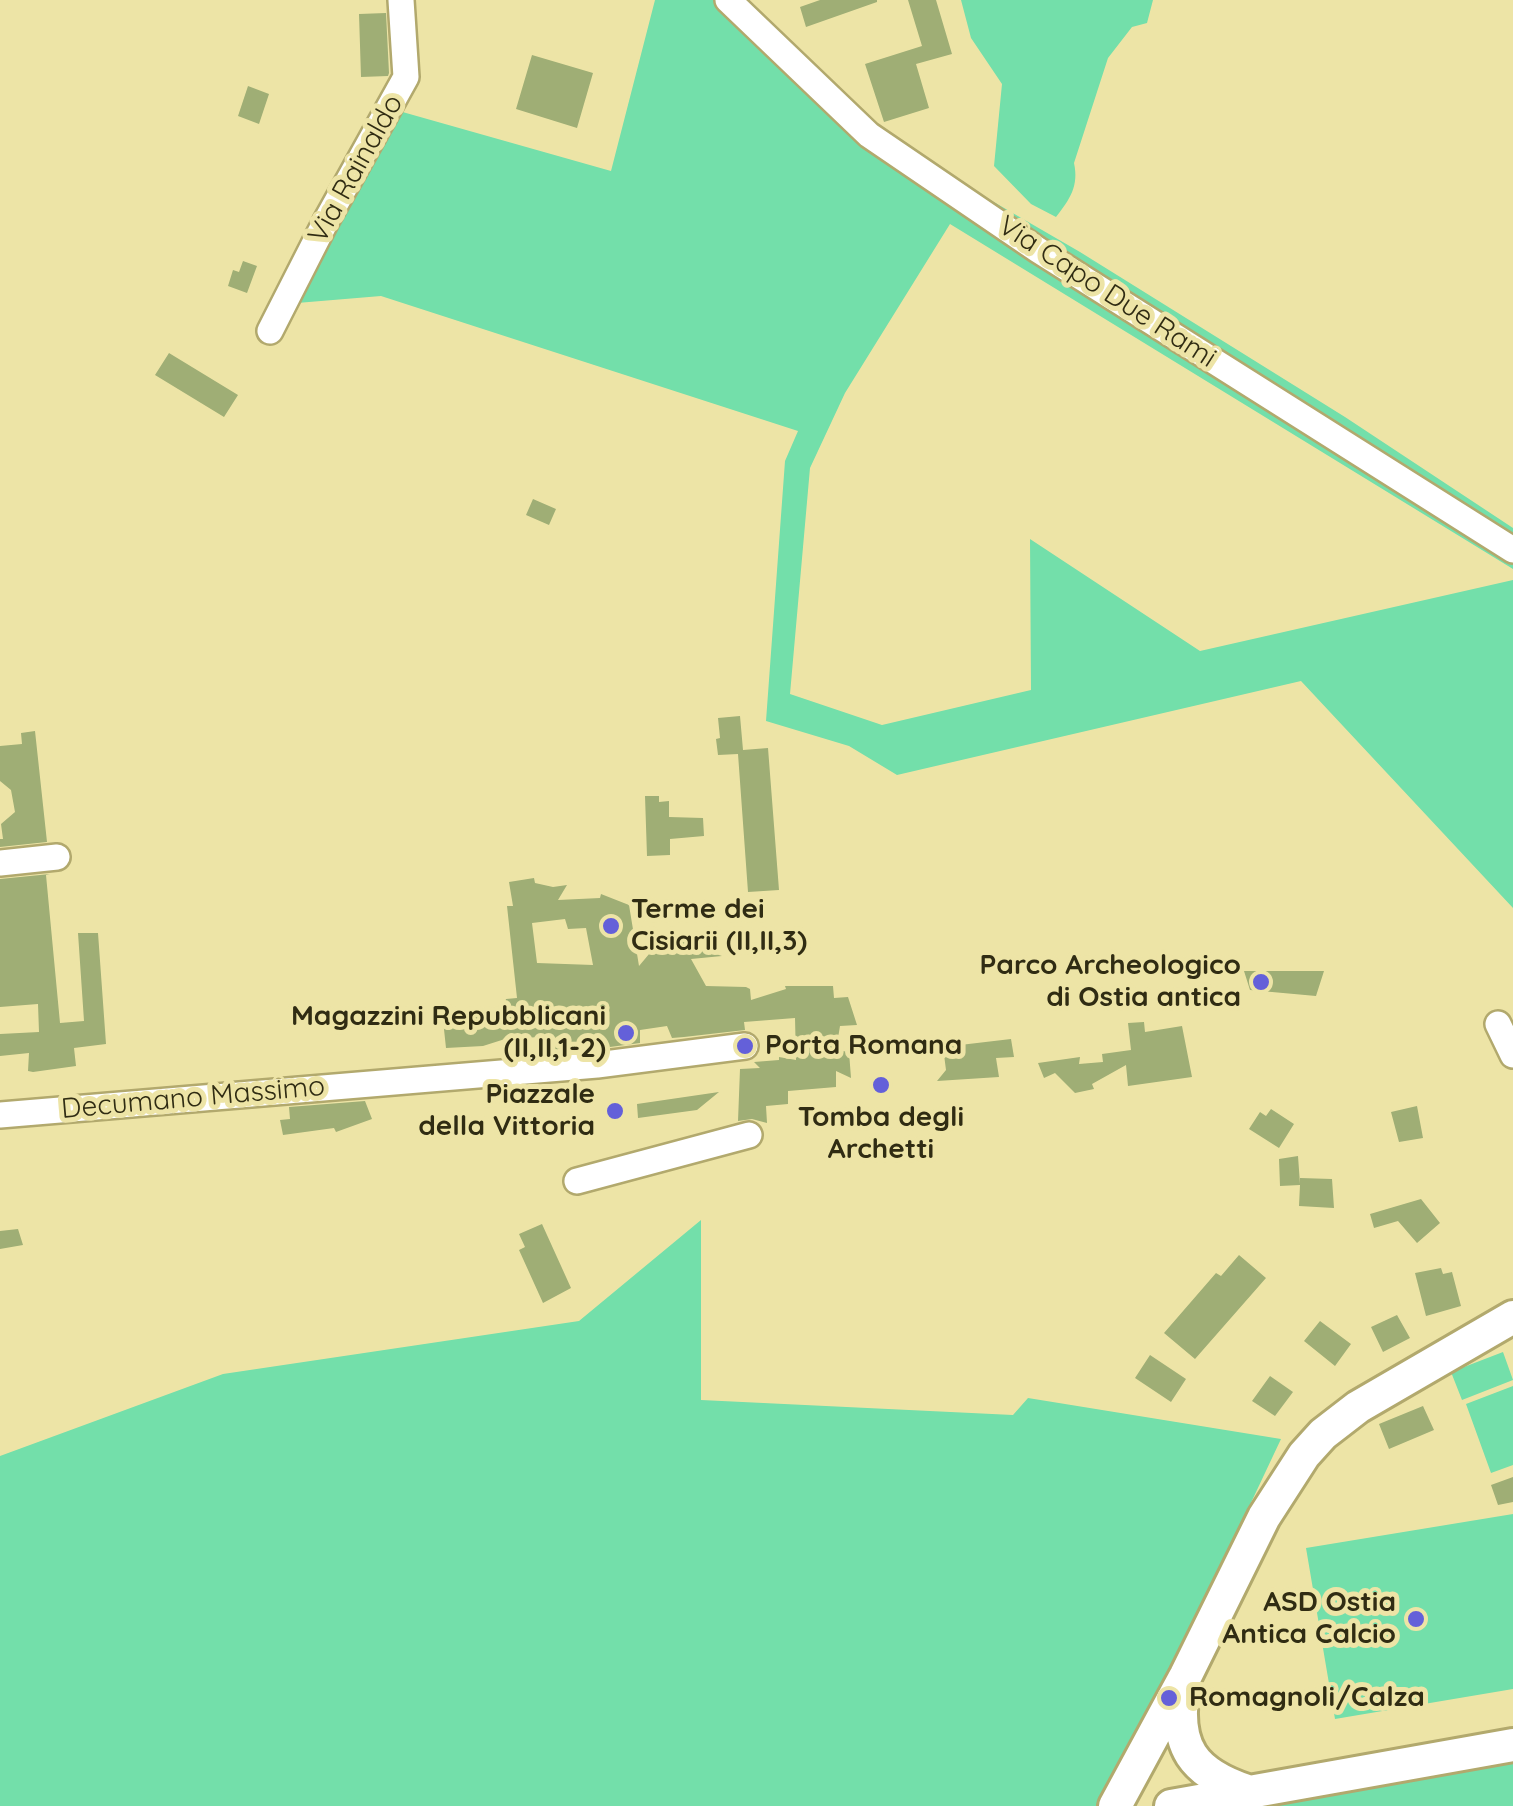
<!DOCTYPE html>
<html>
<head>
<meta charset="utf-8">
<style>
  body { margin:0 }
  canvas { display:block; background:#ede4a6 }
</style>
</head>
<body>
<canvas width="1513" height="1806"></canvas>
<script>
const ctx = document.querySelector('canvas').getContext('2d');
ctx.lineJoin = 'round';
function fill(path, color) { ctx.fillStyle = color; ctx.fill(path, 'evenodd'); }
function trace(path, color, width, dash) { ctx.strokeStyle = color; ctx.lineWidth = width; ctx.lineCap = dash ? 'butt' : 'round'; ctx.setLineDash(dash || []); ctx.stroke(path); }
function write(font, color, halo, rows, align = 'center') {
  ctx.font = font + ' Quicksand,sans-serif'; ctx.lineWidth = 10; ctx.setLineDash([]); ctx.textBaseline = 'middle'; ctx.strokeStyle = halo; ctx.fillStyle = color; for (const [text, x, y, turn = 0] of rows) {
    ctx.save(); ctx.translate(x, y); ctx.rotate((+turn || 0) * Math.PI / 180); ctx.textAlign = isNaN(turn) ? turn : align; if (halo) ctx.strokeText(text, 0, 0); ctx.fillText(text, 0, 0); ctx.restore();
  }
}
fill(new Path2D(`
  M655,0H744L865,119L973,190L1080,252L1345,417L1513,528V569L950,224L845,393L810,468L790,694L882,725L1031,690L1030,539L1200,651L1513,580V908L1301,681L897,775L849,746L766,721L785,461L798,431L381,296L297,303L399,111L611,171Z
  M961,0H1153L1147,23L1132,27L1108,58L1074,163C1079,186 1070,199 1056,217L1031,204L994,166L1002,84L971,38Z
  M701,1220V1400L1013,1415L1028,1398L1281,1439L1108,1806H0V1456L223,1374L579,1321Z
  M1503,1352L1513,1380L1462,1400L1451,1372Z
  M1513,1386V1465L1491,1473L1466,1404Z
  M1513,1514V1689L1335,1719L1306,1548Z
  M1513,1759V1806H1266Z`), '#73dfaa');
fill(new Path2D(`
  M820,0H877V2L806,27L800,7Z
  M908,0H936L952,54L916,64L929,108L884,122L865,64L922,46Z
  M386,13L389,73L388,76L361,77L359,14Z
  M532,55L593,73L577,128L516,109Z
  M248,86L269,94L259,124L238,116Z
  M243,261L257,266L247,293L228,286L233,270L239,272Z
  M169,353L238,395L224,417L155,375Z
  M533,499L556,509L549,525L526,515Z
  M740,716L743,750L768,748L779,890L748,892L738,754L718,755L716,739L720,738L718,718Z
  M35,731L47,842L0,847V839H3L1,824L15,812L11,790L0,781V746L22,744L21,733Z
  M645,796H659V802L669,801V817L703,818L704,836L670,839V855L647,856Z
  M50,874L46,875L60,1023L84,1021L78,933H98L106,1044L74,1048L76,1066L33,1072L28,1071L29,1053L0,1056V1034L39,1032L38,1004L0,1007V879Z
  M534,878L535,883L553,887L567,885L558,900L600,898L601,894L629,905L639,966L660,941L689,940L691,946L722,956L691,959L706,986L746,987L750,989L751,1000L786,989L785,986H833L834,998L848,997L857,1025L840,1026L836,1050L849,1052L851,1078L836,1071V1087L788,1091V1104L766,1106L767,1123L752,1119L738,1121L740,1069L760,1068L754,1062L779,1060V1057L796,1060L795,1018L744,1022L745,1030L684,1037L672,1038L667,1026L640,1030V1043L595,1049L540,1053V1037L505,1039L483,1046L446,1048L443,1020L490,1016L503,1009L506,999L517,998L507,906H513L509,882ZM565,919L568,929L586,928L593,965L537,963L532,923Z
  M1244,971H1324L1316,996L1250,990Z
  M1144,1022L1145,1032L1182,1026L1192,1077L1128,1086L1126,1065L1092,1084L1094,1089L1075,1093L1055,1073L1044,1078L1038,1063L1080,1057L1079,1064L1103,1062L1102,1054L1131,1050L1128,1023Z
  M1011,1039L1014,1057L996,1058L999,1077L937,1081L946,1070L943,1047Z
  M719,1092L697,1110L638,1118L637,1104Z
  M365,1101L372,1119L336,1132L334,1128L283,1135L280,1120L290,1119L289,1107Z
  M1417,1106L1423,1138L1399,1142L1391,1112Z
  M1271,1109L1294,1124L1279,1148L1249,1129L1260,1112L1266,1116Z
  M1298,1156L1300,1184V1178L1332,1179L1334,1208L1299,1206L1300,1185L1280,1186L1279,1159Z
  M1421,1199L1440,1223L1417,1243L1398,1221L1374,1228L1370,1214Z
  M542,1224L571,1288L543,1303L519,1250L525,1247L519,1234Z
  M18,1229L23,1245L0,1249V1231Z
  M1239,1255L1266,1278L1195,1359L1164,1333L1216,1273L1221,1276Z
  M1441,1268L1443,1274L1452,1272L1461,1306L1426,1316L1415,1273Z
  M1397,1315L1410,1338L1383,1352L1371,1327Z
  M1320,1321L1351,1344L1335,1366L1304,1341Z
  M1150,1355L1186,1379L1171,1402L1135,1378Z
  M1270,1376L1293,1392L1275,1416L1252,1401Z
  M1423,1406L1434,1430L1389,1449L1379,1424Z
  M1513,1477V1502L1498,1505L1491,1485Z`), '#9fae75');
const minor = new Path2D(`
  M728,0L869,135L1038,250L1513,550
  M270,331L326,221L406,77L401,0
  M0,863L57,857
  M1498,1024L1513,1055
  M0,1115L597,1065L745,1046
  M577,1181L749,1135`);
const major = new Path2D(`
  M1183,1689C1174,1747 1193,1773 1247,1791
  M1115,1806L1186,1675L1264,1517L1304,1455L1323,1434L1358,1407L1513,1317
  M1171,1806L1513,1745`);
trace(minor, '#b2a96d', 30);
trace(major, '#b2a96d', 38);
trace(minor, '#fff', 25);
trace(major, '#fff', 32);
for (const [x, y, r, color] of [
  [611,926,10,"#6460d9"],
  [1261,982,10,"#6460d9"],
  [626,1033,10,"#6460d9"],
  [745,1046,10,"#6460d9"],
  [881,1085,10,"#6460d9"],
  [615,1111,10,"#6460d9"],
  [1416,1619,10,"#6460d9"],
  [1169,1698,10,"#6460d9"]
]) { const dot = new Path2D(); dot.arc(x, y, r, 0, 2 * Math.PI); ctx.fillStyle = color; ctx.fill(dot); trace(dot, '#ede4a6', 4); }
write('28px', '#302c13', '#ede4a6', [
  ["Via Rainaldo",356,169,-61],
  ["Via Capo Due Rami",1107,292,33],
  ["Decumano Massimo",193,1098,-5]
]);
write('bold 28px', '#302c13', '#ede4a6', [
  ["Terme dei",631,910,"left"],
  ["Cisiarii (II,II,3)",631,942,"left"],
  ["Parco Archeologico",1241,966],
  ["di Ostia antica",1241,998],
  ["Magazzini Repubblicani",606,1017],
  ["(II,II,1-2)",606,1049],
  ["Porta Romana",765,1046,"left"],
  ["Piazzale",595,1095],
  ["della Vittoria",595,1127],
  ["Tomba degli",881,1118,"center"],
  ["Archetti",881,1150,"center"],
  ["ASD Ostia",1396,1603],
  ["Antica Calcio",1396,1635],
  ["Romagnoli/Calza",1189,1698,"left"]
], 'right');
</script>
</body>
</html>
